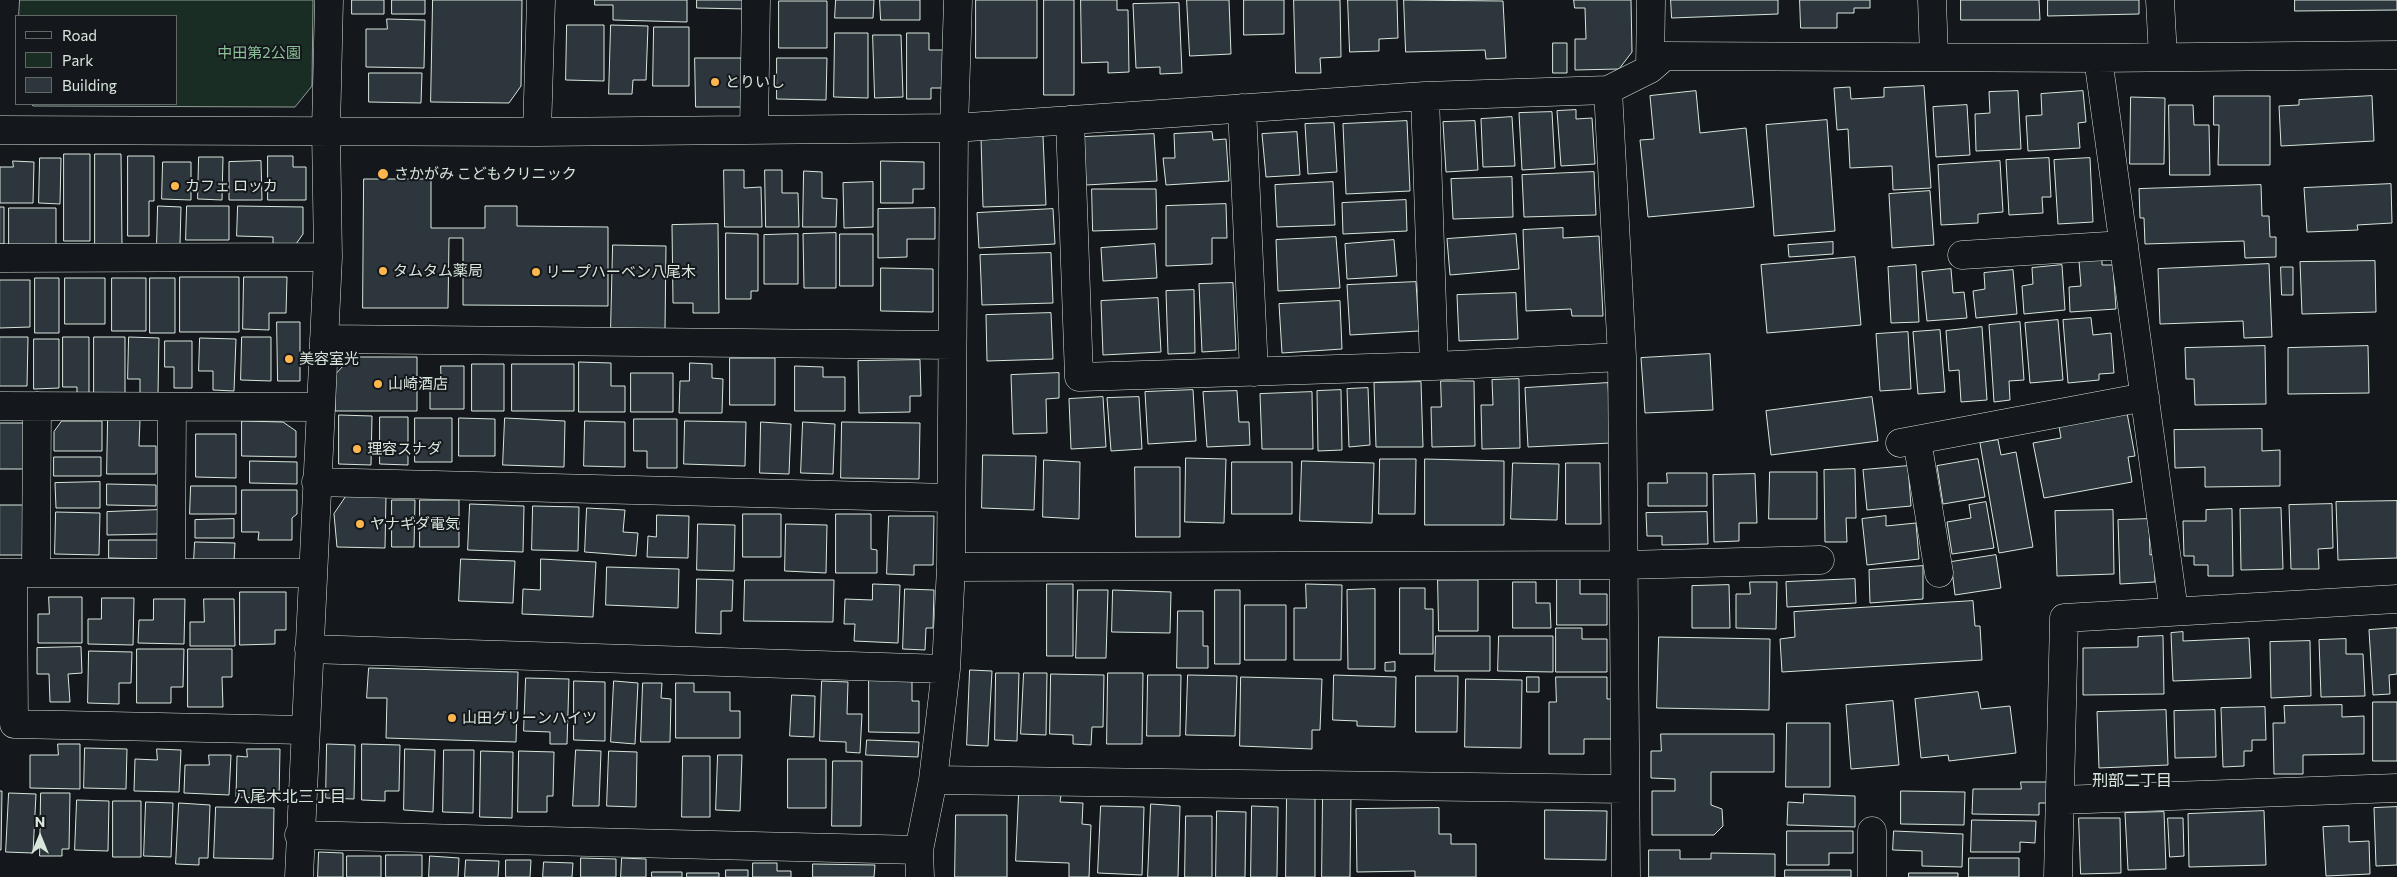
<!DOCTYPE html>
<html>
<head>
<meta charset="utf-8">
<style>
  body { margin:0 }
  #map { position:relative; width:2397px; height:877px; overflow:hidden; background:#14181c; font-family:Commissioner,sans-serif }
  canvas { display:block }
  .legend { position:absolute; left:15px; top:15px; width:162px; height:90px; box-sizing:border-box; background:#14181c; border:1px solid #626a69; margin:0; padding:6px 9px; list-style:none; font-size:15px; color:#d8e6dc }
  .legend li { display:flex; align-items:center; gap:10px; height:25px }
  .legend b { width:25px; border:1px solid #626a69 }
  .north { position:absolute; left:15px; top:812px; width:50px; height:50px; -webkit-text-stroke:4px #14181c; paint-order:stroke; rotate:0deg; font-size:14px; font-weight:700; line-height:20px; text-align:center; color:#d8e6dc }
  .north::after { content:''; display:block; margin:auto; width:18px; height:22px; background:#d8e6dc; clip-path:polygon(50% 0,100% 100%,50% 72%,0 100%) }
</style>
</head>
<body>
<div id="map">
<canvas width="2397" height="877"></canvas>
<ul class="legend">
<li><b style="height:6px;background:#14181c"></b>Road</li>
<li><b style="height:14px;background:#1a2d24"></b>Park</li>
<li><b style="height:14px;background:#2c363c"></b>Building</li>
</ul>
<div class="north">N</div>
</div>
<script>
const ctx = document.querySelector('canvas').getContext('2d');
ctx.lineJoin = 'round';
function fill(path, color) { ctx.fillStyle = color; ctx.fill(path, 'evenodd'); }
function trace(path, color, width, dash) { ctx.strokeStyle = color; ctx.lineWidth = width; ctx.lineCap = dash ? 'butt' : 'round'; ctx.setLineDash(dash || []); ctx.stroke(path); }
function write(font, color, halo, rows, align = 'center') {
  ctx.font = font + ' Commissioner,"Noto Sans JP",sans-serif'; ctx.lineWidth = 4; ctx.setLineDash([]); ctx.textBaseline = 'middle'; ctx.strokeStyle = halo; ctx.fillStyle = color; for (const [text, x, y, turn = 0] of rows) {
    ctx.save(); ctx.translate(x, y); ctx.rotate((+turn || 0) * Math.PI / 180); ctx.textAlign = isNaN(turn) ? turn : align; if (halo) ctx.strokeText(text, 0, 0); ctx.fillText(text, 0, 0); ctx.restore();
  }
}
const green = new Path2D(`
  M20,0H313L312,86L295,107L33,106L31,104H176V16H19Z`);
fill(green, '#1a2d24');
trace(green, '#939e99', 1);
const building = new Path2D(`
  M352,0H384V14H352Z
  M392,0H425V14H392Z
  M433,0H522L521,86L509,103L431,102Z
  M595,0H687V22L613,20V5H595Z
  M697,0H747V9L697,8Z
  M836,0H874L873,18H835Z
  M880,0H920V20H881Z
  M976,0H1037V58H976Z
  M1044,0H1074V95H1044Z
  M1081,0H1117V10H1128L1129,72L1108,73V62L1082,63Z
  M1187,0H1229L1231,54L1190,56Z
  M1244,0H1284V34L1244,35Z
  M1294,0H1340L1341,57L1320,58L1321,73H1296Z
  M1348,0H1397L1398,38L1379,39V51L1350,52Z
  M1404,0L1503,1L1506,58L1486,59L1485,50L1406,52Z
  M1574,0H1631L1632,52L1619,69L1575,70V39H1586L1585,8H1575Z
  M1671,0H1778V14L1672,18Z
  M1800,0H1870V8H1854V13H1837V28H1801Z
  M1961,0H2039L2040,20H1961Z
  M2048,0H2139V14L2048,16Z
  M2295,0H2397V10L2295,11Z
  M779,1H827V48H779Z
  M1179,3L1182,73L1160,74V67L1136,68L1133,4Z
  M387,19L425,20L424,68L366,67V29H387Z
  M567,25H604V81L566,80Z
  M611,25L648,26L646,80H633L632,94H609Z
  M654,27H689V86H653Z
  M835,33H868V98L834,97Z
  M907,33H929V50H946V88H931V99H907Z
  M873,35H901L903,97L875,98Z
  M1553,43H1567V73H1553Z
  M695,58H748V99L740,107H696Z
  M777,58H827L826,100L777,99Z
  M369,73H422L421,103L369,102Z
  M1924,86L1931,188L1893,190L1892,166L1850,168L1848,129L1837,130L1834,88L1850,87L1851,99L1884,97V88Z
  M1696,91L1700,133L1746,128L1754,207L1648,217L1640,140L1654,139L1650,96Z
  M2018,91L2021,149L1976,151L1975,114L1990,113L1989,92Z
  M2083,91L2086,122L2078,123L2080,148L2028,151L2026,116L2042,115L2041,94Z
  M2214,96H2270V165H2218L2219,125H2214Z
  M2372,96L2374,141L2281,146L2279,106L2299,105V100Z
  M2131,97L2165,98L2164,164H2130Z
  M1967,105L1970,155L1936,157L1933,107Z
  M2169,105H2193L2194,125H2209L2210,175H2170Z
  M1576,110V119L1592,118L1595,164L1561,166L1557,111Z
  M1552,112L1555,168L1522,170L1519,113Z
  M1512,117L1515,166L1483,167L1481,119Z
  M1827,120L1835,231L1774,236L1766,125Z
  M1407,121L1410,191L1346,194L1343,124Z
  M1475,121L1478,170L1446,172L1443,122Z
  M1334,123L1337,172L1308,174L1305,124Z
  M1212,132L1213,140L1226,139L1229,181L1166,185L1163,158H1175L1174,134Z
  M1297,132L1300,175L1266,177L1262,134Z
  M1154,134L1157,181L1086,185L1084,137Z
  M1043,136L1046,205L983,207L981,138Z
  M64,154H90V241H64Z
  M95,154H121L122,245H95Z
  M128,156H154V201H149V236H128Z
  M268,156H293V167H306V200H268Z
  M199,157H223L222,200L198,199Z
  M40,158H61L60,204L39,203Z
  M2049,158L2051,197H2042L2043,213L2009,215L2006,160Z
  M2090,158L2093,222L2058,224L2054,160Z
  M13,161L34,162L33,203H0V167H13Z
  M261,161L262,200H229V162Z
  M881,161L924,162V189H913V203H881Z
  M2000,161L2003,212L1978,214V223L1941,225L1938,165Z
  M163,162H191V200L162,199Z
  M724,170H744V188L761,187L762,227H725Z
  M765,170H782V193H798L799,227H766Z
  M804,171L822,172V198L837,199L836,227H803Z
  M1594,172L1596,215L1524,217L1522,175Z
  M1512,177L1513,217L1453,219L1451,179Z
  M364,179H431V228H485V206H517V226L608,227V306L463,305V238H449L448,308H363Z
  M873,182V227L844,228L843,183Z
  M1333,182L1335,225L1277,227L1275,185Z
  M2391,184L2392,223L2357,225L2358,230L2307,232L2304,188Z
  M2261,185L2262,216H2269L2270,237H2276V257L2245,258L2244,241L2145,244L2144,218H2140L2139,189Z
  M1092,189H1156L1157,229L1093,231Z
  M1930,191L1934,245L1892,248L1889,194Z
  M1406,200L1407,231L1343,234L1342,203Z
  M1226,204L1227,238H1212V264L1166,266V206Z
  M158,206L181,207L180,244H157Z
  M187,206H229V240H186Z
  M238,206L303,207V234L296,244H273V237L237,236Z
  M0,207H4V244H0Z
  M9,208H56V246L9,245Z
  M935,208V239H907V257L878,258V209Z
  M1053,209L1055,244L979,248L977,213Z
  M718,224L719,313H693V303H673L672,225Z
  M1563,228V238L1599,236L1603,316H1572L1571,309L1526,311L1523,230Z
  M726,233L758,234V291H751V299H726Z
  M836,233V288H804L803,234Z
  M798,234V284H764V235Z
  M840,234H873V286H840Z
  M1516,234L1519,269L1450,275L1447,239Z
  M1336,237L1340,288L1278,291L1276,240Z
  M1394,240L1397,276L1347,279L1345,244Z
  M1833,242V254L1789,257L1788,245Z
  M1155,244L1157,278L1103,281L1101,248Z
  M613,245L666,246L665,329L611,328Z
  M1051,253L1053,303L982,305L980,255Z
  M1855,257L1861,325L1767,333L1761,265Z
  M2102,259V265H2113L2116,309L2070,312L2069,287L2081,286L2079,261Z
  M2375,261L2376,312L2302,314L2300,262Z
  M2269,264L2272,337L2244,338L2243,321L2160,324L2158,269Z
  M1916,265L1919,322L1891,323L1888,267Z
  M2062,265L2065,310L2024,314L2022,286L2033,284L2032,268Z
  M2281,267H2293V295H2282Z
  M881,268L933,269V312L881,311Z
  M1951,269L1953,293L1964,292L1967,318L1927,321L1922,272Z
  M2013,270L2017,314L1976,318L1973,291L1985,289L1984,273Z
  M180,277H239V332H180Z
  M244,277H287L286,313H269V330L243,329Z
  M35,278H59V333H35Z
  M65,278H105V324H65Z
  M112,278H146V331H112Z
  M150,278H175V333H150Z
  M0,280H30V327L0,328Z
  M1416,282L1419,331L1350,335L1347,285Z
  M1233,283L1236,350L1202,352L1199,284Z
  M1194,290L1195,353L1168,354L1166,291Z
  M1516,293L1518,339L1459,341L1457,295Z
  M1158,298L1161,352L1103,355L1101,301Z
  M1340,301L1342,349L1282,353L1279,304Z
  M1051,313L1053,359L987,361L986,315Z
  M2091,318L2093,335L2111,333L2114,373L2099,374V380L2068,383L2063,320Z
  M2058,320L2063,380L2030,383L2025,323Z
  M277,322H300V381H278Z
  M2020,322L2024,380L2009,381L2010,400L1994,402L1989,325Z
  M1982,327L1987,400L1961,402L1959,370L1949,371L1946,331Z
  M1940,330L1945,392L1918,394L1913,332Z
  M1908,332L1911,389L1880,391L1876,334Z
  M0,337H28L27,386H0Z
  M63,337H89V394H77V387H63Z
  M94,337H125V394H94Z
  M129,337L159,338L158,394L140,393V379H128Z
  M242,337H271V381L241,380Z
  M200,338L236,339L234,391L213,390V371H199Z
  M34,339H59V388L34,389Z
  M165,341H192V388H174V367H165Z
  M2265,346L2266,404L2195,405L2194,379H2186L2185,348Z
  M2368,346L2369,393L2288,394V348Z
  M1710,354L1713,410L1645,413L1641,358Z
  M352,357H417V411H335V375Z
  M730,358H775V405H730Z
  M920,360L921,396H910V412L859,413L858,361Z
  M579,362L611,363V386H625V412H579Z
  M690,363L712,364V378L723,379L722,413H679L680,381H689Z
  M472,364H504V411H472Z
  M512,364H574V411H512Z
  M441,366H464V409H430V385H441Z
  M795,366L823,367V377H845V411H795Z
  M631,373H673V412H631Z
  M1059,373V398L1046,399L1047,433L1013,434L1011,375Z
  M1519,379L1520,448L1482,449L1481,405H1493L1492,380Z
  M1441,381H1474L1475,446L1432,447L1431,407H1441Z
  M1421,382L1423,447H1376L1374,383Z
  M1608,383L1611,443L1528,447L1525,388Z
  M1368,388L1370,445L1349,447L1347,389Z
  M1193,390L1196,441L1148,444L1145,392Z
  M1341,390L1342,450L1318,451L1317,391Z
  M1237,391L1239,422H1249L1250,445L1207,447L1203,392Z
  M1312,392L1313,449H1262L1260,394Z
  M1103,397L1106,447L1071,449L1069,399Z
  M1139,397L1142,449L1111,451L1107,398Z
  M1872,397L1878,441L1771,455L1766,411Z
  M2127,413L2135,456L2128,457L2132,482L2044,498L2033,443L2061,438L2059,426Z
  M339,415L372,416L371,465L339,464Z
  M380,417H408V465L380,464Z
  M415,418H452V462H415Z
  M459,418L495,419V456H459Z
  M505,418L565,421L564,467L503,465Z
  M108,419L140,420L139,446H156V474H107Z
  M634,419H677V468H647V451H634Z
  M62,421H102V451H54V432Z
  M242,421L283,422L296,431V457L242,456Z
  M585,421L625,422V467L584,466Z
  M685,421L746,422L745,466L684,464Z
  M761,422L791,424L789,474L760,473Z
  M803,422L835,424L833,474L801,473Z
  M842,422L920,423L919,479L841,478Z
  M0,423H25V469H0Z
  M2262,429V451L2280,450V486L2205,487V467L2175,468L2174,430Z
  M196,434H236V478L196,477Z
  M1998,440L2001,455L2016,452L2033,547L1999,553L1980,443Z
  M983,455L1036,456L1034,510L982,508Z
  M54,457H101V476H54Z
  M1186,458L1226,459L1224,523L1185,522Z
  M1380,459H1416L1415,514H1379Z
  M1425,459L1504,461V525H1425Z
  M1978,459L1985,497L1943,504L1937,466Z
  M1044,460L1080,462L1079,519L1043,517Z
  M250,461L297,462V484L250,483Z
  M1302,461L1374,463L1372,523L1300,521Z
  M1232,462H1292V514H1232Z
  M1513,463L1559,464L1557,520L1511,519Z
  M1566,463H1600L1601,524H1566Z
  M1908,466L1911,506L1867,510L1863,470Z
  M1135,467H1180V537H1136Z
  M1855,469L1856,518H1846L1847,542H1825L1824,470Z
  M1770,472H1817V519H1769Z
  M1667,473H1707V506H1648V483H1667Z
  M1755,474L1757,523H1739V541L1714,542L1713,475Z
  M100,482V508H56L55,483Z
  M107,484L156,485V506L107,505Z
  M191,486H236V514H190Z
  M242,490H297V514L292,518V540H258L259,532H242Z
  M347,495L386,496L385,548L337,547L334,514Z
  M392,500H415L414,547H392Z
  M420,500H459V547H420Z
  M2397,501V558L2338,560L2336,502Z
  M1986,502L1994,548L1952,554L1947,522L1971,518L1969,505Z
  M470,504L524,506L523,552L468,550Z
  M2332,504L2333,548L2318,549L2319,569H2291L2289,505Z
  M0,505H28L27,555H0Z
  M533,506L579,507L578,551L532,550Z
  M587,508L625,510L623,532L638,533L636,556L585,552Z
  M2281,508L2283,569L2241,570L2240,509Z
  M2232,509L2233,576H2208V565H2194V556H2184L2183,521H2206V510Z
  M158,510V534L107,535V512Z
  M2113,510L2114,574L2057,576L2055,511Z
  M56,512L100,513L99,555L55,554Z
  M1707,512L1708,544L1662,545V536H1647L1646,513Z
  M743,514H781V557H743Z
  M836,514H871V549L877,550V573H836Z
  M657,515L689,516L688,558L647,557L648,536L656,537Z
  M889,516H934L933,565H914V575L887,574Z
  M1886,516V526L1916,523L1919,559L1867,565L1862,519Z
  M234,519V538H195V520Z
  M2149,519L2150,555L2154,554L2155,582L2120,584L2118,520Z
  M698,524L735,525L734,571L697,570Z
  M786,524L827,525L826,573L785,571Z
  M109,540H158V559L109,558Z
  M195,542L235,543L234,561H194Z
  M1996,555L2001,588L1955,595L1951,562Z
  M461,559L515,561L513,603L459,601Z
  M541,559L596,562L593,617L522,614L523,589L540,590Z
  M1923,566V599L1870,603L1869,570Z
  M607,567L679,569L678,608L606,605Z
  M1557,578H1580V594H1607V625H1557Z
  M697,579L733,580L732,611H721V634L696,633Z
  M1855,579L1856,603L1787,607L1786,582Z
  M745,580H834L833,622L744,621Z
  M1438,580H1478V631H1439Z
  M1513,582H1536V603H1550L1551,628H1513Z
  M1750,582H1777L1776,629L1736,628V594H1750Z
  M873,584L900,585L898,643L854,641L855,624H844L845,599L872,600Z
  M1047,584H1073V656H1047Z
  M1306,584L1342,585L1341,660H1294V608H1306Z
  M1729,585L1730,628H1692V586Z
  M1400,588H1425V609H1433V654H1400Z
  M905,589L934,590L933,628H926L925,650L903,649Z
  M1375,589V669H1348L1347,590Z
  M1078,590H1108L1106,658H1076Z
  M1113,590L1171,592L1170,633L1112,632Z
  M1215,590H1240V664H1215Z
  M240,592H286V630H275V644L240,645Z
  M49,597H82V643H38V614H49Z
  M102,598H134L133,645L88,644V619H101Z
  M154,599H185L184,644L138,643L139,620H153Z
  M204,599H234L235,646H190V622H204Z
  M1973,601L1975,626H1980L1982,660L1782,672L1780,639L1795,637L1794,612Z
  M1245,605H1286V660H1245Z
  M1178,611H1203V646H1208V668H1177Z
  M1556,628H1582V639H1607V672H1556Z
  M2397,628V674L2389,675L2390,694L2373,695L2369,630Z
  M2183,632V641L2249,638L2251,678L2173,681L2171,633Z
  M1436,636H1490V671H1435Z
  M1499,636H1553V672L1498,671Z
  M2163,636L2164,694L2083,695V648L2138,647V637Z
  M1659,637L1770,639L1769,710L1657,708Z
  M2346,639V654H2363L2365,696L2321,697L2319,640Z
  M2310,641L2311,696L2271,698L2270,642Z
  M81,647L82,673L68,674L70,702H50L49,674H37V648Z
  M137,649H184L183,687H171V703H137Z
  M188,649H232V677H222L223,707H188Z
  M89,651L132,652L131,683H119V704L88,703Z
  M1395,662V671H1385V663Z
  M369,668L518,672L516,742L386,738L387,698H367Z
  M970,670L992,671L988,746L967,745Z
  M996,673H1019L1017,741L995,740Z
  M1024,673H1047L1046,735L1021,734Z
  M1108,673H1143L1142,744H1107Z
  M1051,674L1104,675L1103,727H1092L1091,745L1073,744V735L1050,734Z
  M1148,675H1181L1180,736H1147Z
  M1188,675L1237,676L1235,736L1186,735Z
  M1334,675L1396,677L1395,727L1357,726V721L1333,720Z
  M1416,676H1458L1457,732H1416Z
  M1241,677L1322,679L1320,730H1312V749L1240,746Z
  M1527,677H1539V692H1527Z
  M1556,677H1607V699H1612V739H1584V754H1549V702H1556Z
  M526,678L569,679L567,744H550V732L524,731Z
  M869,679H912V701H919V733L869,732Z
  M1466,679L1522,680L1521,748L1465,747Z
  M574,681L605,682V741L574,740Z
  M614,681L638,683L635,744L611,742Z
  M822,681L848,682L847,714H862L860,753L846,752V742L820,741Z
  M643,683H662L661,698L671,699L670,742H641Z
  M676,683H694V692H730V711H740V738H676Z
  M1978,692L1981,709L2010,706L2016,753L1949,761L1948,755L1921,758L1915,699Z
  M792,695L815,696L814,737L790,736Z
  M1893,701L1899,765L1851,769L1846,705Z
  M2373,702H2397V761H2373Z
  M2342,705V717L2364,716V754L2303,755V774H2274L2273,723H2285L2284,706Z
  M2265,707L2266,740H2252V751H2244V766L2223,767L2221,708Z
  M2166,710L2168,765L2099,768L2097,712Z
  M2215,710L2216,757L2175,758L2174,711Z
  M1787,723H1830V787H1786Z
  M1661,734H1774V772H1711V805L1722,809L1723,826L1714,835H1652V791H1675V779L1651,778V751H1661Z
  M867,740L919,742L918,757L866,755Z
  M58,744H80V789L30,788V755H58Z
  M327,744L355,745L354,799L326,798Z
  M362,744L400,745L399,791H385V801L362,800Z
  M85,748L127,749L126,789L84,788Z
  M157,749L181,750L179,792L134,791L135,759L157,760Z
  M247,749H280L279,799L236,797L237,756L247,757Z
  M405,749L435,750L433,812L404,810Z
  M444,750H474L473,813L443,812Z
  M576,750L601,751L599,806H573Z
  M481,751L513,752L512,818L480,817Z
  M519,751L554,752L553,796H547V812H518Z
  M609,751L637,752L636,807L607,806Z
  M209,755H231L229,795L184,793L185,765H209Z
  M718,755H742L740,811L716,810Z
  M683,756H710V817H682Z
  M788,759H826V808H788Z
  M833,761H862L861,826H832Z
  M2021,782H2048L2047,803H2039V815L1972,814L1973,789H2021Z
  M0,791H2L1,850H0Z
  M1901,791L1965,792L1964,825L1901,824Z
  M9,793L36,794L33,853L6,852Z
  M41,793H70L69,849H62V856H40Z
  M1287,793L1315,794V877H1286Z
  M1323,793H1351L1350,877H1322Z
  M1019,794L1061,795L1060,802L1083,803L1082,824L1091,825L1089,877H1069V863L1016,861Z
  M1804,794L1855,796V827L1787,825L1788,802L1803,803Z
  M77,800L109,801L108,851L75,850Z
  M113,801H141V857H113Z
  M146,802L173,803L171,857L144,856Z
  M179,803L210,805L208,858H199V865L176,864Z
  M1151,804L1180,806L1178,877H1148Z
  M1101,806L1144,807L1142,875L1098,873Z
  M1252,806L1278,807L1277,877H1251Z
  M216,807L274,808L273,859L214,858Z
  M2397,807V865L2376,866L2374,808Z
  M1439,808V834H1451V844H1476V877H1415V871L1357,872L1356,809Z
  M1545,810L1607,811L1606,860L1545,859Z
  M1217,811L1246,812L1245,877H1216Z
  M2264,811L2266,865L2189,867L2188,814Z
  M2164,812L2166,869L2128,870L2125,813Z
  M956,815H1007V877H955Z
  M1186,816H1212V877H1185Z
  M2079,818H2120L2121,873L2081,874Z
  M2168,818H2183L2184,856L2170,857Z
  M1972,820L2036,821L2035,843L2020,842V852H1971Z
  M2349,826V842L2369,841L2370,874L2326,876L2323,827Z
  M1787,831H1853V853H1829V865H1787Z
  M1894,831L1963,834L1962,867L1922,866V851L1893,850Z
  M1649,850H1680V859H1711V853L1775,854V877H1649Z
  M319,852L343,853V877H318Z
  M386,855H422V877H386Z
  M347,856H381V877H347Z
  M430,856L459,858L458,877H429Z
  M581,858L616,859V877H581Z
  M622,858L646,859V877H621Z
  M1969,858H2019V877H1969Z
  M466,860L499,861L498,877H465Z
  M506,860H531L530,877H506Z
  M544,862L573,863L572,877H543Z
  M753,863H777V871H791V877H753Z
  M813,864L875,865L874,877H813Z
  M726,870H748V877H726Z
  M1785,870H1851V877H1785Z
  M652,872H682V877H652Z
  M687,873H719V877H687Z
  M1909,873H1958V877H1909Z`);
fill(building, '#2c363c');
trace(building, '#d8e6dc', 1);
const minor = new Path2D(`
  M1932,0L1934,56
  M2160,0L2163,57
  M2098,58L2174,611
  M1650,69L1651,0
  M1608,90L1622,357L1626,877
  M1425,96L1434,366
  M1242,108L1254,372
  M1070,120L1079,377L1434,366L1622,357
  M0,130L537,132L954,128L1425,96L1608,90L1650,69L1665,56L2098,58L2397,55
  M754,130L756,0
  M537,132L541,0
  M1962,255L2124,245
  M0,258L328,257
  M324,339L952,345
  M0,406L320,407
  M1917,440L1939,573
  M1900,443L2145,397
  M316,482L950,498
  M951,567L1624,565L1820,560
  M0,573H312
  M13,573L14,724L304,730
  M36,573L37,406
  M171,573L172,407
  M309,649L946,669
  M933,780L1624,789
  M2060,800L2397,788
  M299,835L919,850
  M299,877L328,257L326,130L329,0
  M920,877L919,850L933,780L946,669L951,567L954,128L958,0
  M1872,877V831
  M2058,877L2064,618L2397,599`);
trace(minor, '#d8e6dc', 29);
trace(minor, '#14181c', 28);
for (const [x, y, r, color] of [
  [715,82,5,"#ffb74d"],
  [383,174,6,"#ffb74d"],
  [175,186,5,"#ffb74d"],
  [383,271,5,"#ffb74d"],
  [536,272,5,"#ffb74d"],
  [289,359,5,"#ffb74d"],
  [378,384,5,"#ffb74d"],
  [357,449,5,"#ffb74d"],
  [360,524,5,"#ffb74d"],
  [452,718,5,"#ffb74d"]
]) { const dot = new Path2D(); dot.arc(x, y, r, 0, 2 * Math.PI); ctx.fillStyle = color; ctx.fill(dot); trace(dot, '#14181c', 2); }
write('15px', '#8ac095', '#14181c', [
  ["中田第2公園",259,53]
]);
write('15px', '#d8e6dc', '#14181c', [
  ["とりいし",725,82],
  ["さかがみ こどもクリニック",394,174],
  ["カフェ ロッカ",185,186],
  ["タムタム薬局",393,271],
  ["リープハーベン八尾木",546,272],
  ["美容室光",299,359],
  ["山崎酒店",388,384],
  ["理容スナダ",367,449],
  ["ヤナギダ電気",370,524],
  ["山田グリーンハイツ",462,718]
], 'left');
write('16px', '#d8e6dc', '#14181c', [
  ["刑部二丁目",2132,781],
  ["八尾木北三丁目",290,797]
]);
</script>
</body>
</html>
